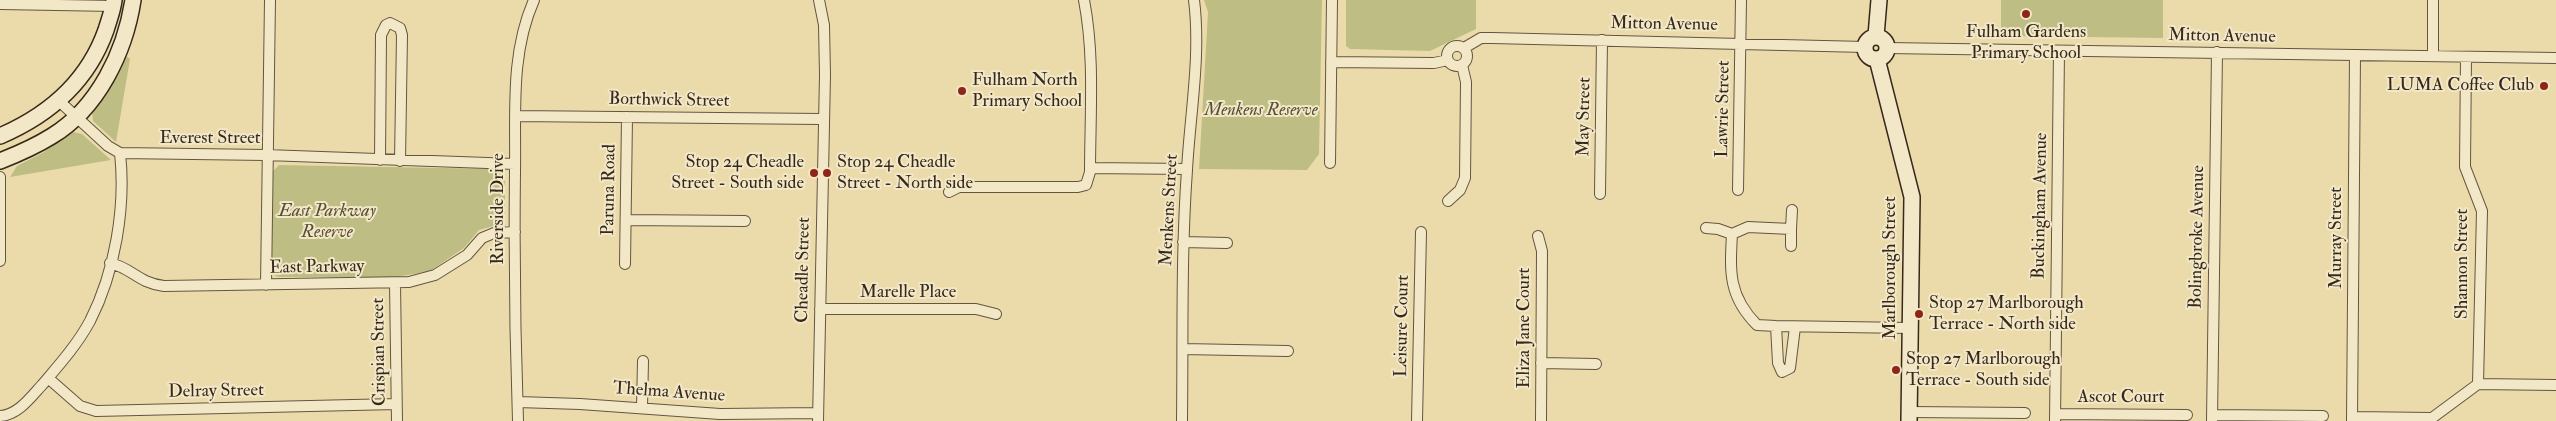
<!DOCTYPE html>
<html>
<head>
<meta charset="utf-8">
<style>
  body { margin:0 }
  canvas { display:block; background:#ebdbab }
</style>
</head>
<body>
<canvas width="2556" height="421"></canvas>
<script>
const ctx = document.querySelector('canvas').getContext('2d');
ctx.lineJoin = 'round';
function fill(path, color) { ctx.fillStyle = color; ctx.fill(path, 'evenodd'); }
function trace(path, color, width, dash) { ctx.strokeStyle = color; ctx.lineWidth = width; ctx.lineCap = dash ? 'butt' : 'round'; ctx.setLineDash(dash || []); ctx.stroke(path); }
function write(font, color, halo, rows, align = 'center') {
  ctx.font = font + ' "IM FELL Double Pica",serif'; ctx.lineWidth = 4; ctx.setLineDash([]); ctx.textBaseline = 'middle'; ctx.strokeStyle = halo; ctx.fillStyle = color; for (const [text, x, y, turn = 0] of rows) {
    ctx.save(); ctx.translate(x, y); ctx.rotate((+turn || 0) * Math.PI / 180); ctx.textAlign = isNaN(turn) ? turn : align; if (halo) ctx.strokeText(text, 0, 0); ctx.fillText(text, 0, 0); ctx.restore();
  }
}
fill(new Path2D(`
  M1204,0H1322L1319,154L1307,170L1199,169L1208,12Z
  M1346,0H1476V29L1430,51L1350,49L1346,46Z
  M2001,0H2163V38L2001,36Z
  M126,56L130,59L116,142L93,121L92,110L109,86Z
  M73,132L82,134L111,160L10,177L17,166L44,152Z
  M279,165L498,169L504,172L505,177V213L504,219L497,225L479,230L464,248L430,271L397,277H279L275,276L270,266L272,172Z`), '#bebe84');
const street = new Path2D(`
  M0,4L114,6
  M1447 56a10 10 0 1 1 20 0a10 10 0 1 1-20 0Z
  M1464,48L1481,38H1492L1865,47
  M1887,48L2556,58
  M2433,56V0
  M2466,57L2465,167L2482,211L2478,384
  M1331,62L1434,63L1448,60
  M59,101L108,146L120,153L266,155L515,164
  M515,116L822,119
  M380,160L381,35L386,25L390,23L400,28L402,35L400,161
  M1330,163L1332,0
  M1090,168L1187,169
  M0,177V261
  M1738,190L1741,0
  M949,192L959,187H1078L1086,185L1090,172C1090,115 1095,57 1084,0
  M1600,194L1602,40
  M1448,201L1460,190L1465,178L1466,82L1462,65
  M1792,210L1791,229L1748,227L1732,234C1730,271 1728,296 1757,325L1776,326L1910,328
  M626,220L745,221
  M1706,228L1718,229L1732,234
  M1538,236L1542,251L1541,421
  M1183,242L1227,243
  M1791,246V229
  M110,263C132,268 138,283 164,286L409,282L435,275L467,255L482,238L494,233L515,232
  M625,264L627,117
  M395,283L397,421
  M266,285L270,0
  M820,309H976L996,314
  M1776,326L1778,363L1782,372L1790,368L1795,327
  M1183,349L1288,351
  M1541,363L1596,364
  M48,378L80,406L96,411L396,404
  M518,402L580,404L720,414L818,413
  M642,408L643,361
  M1909,412L2025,413
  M2055,414L2187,415
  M2212,415L2323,416
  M0,416C18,415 30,398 42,385C59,365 77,345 90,321C115,272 126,207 120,153
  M2352,417L2432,418L2478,384L2556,385
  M518,421C515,338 514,254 515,171C516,113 510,54 534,0
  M818,421L825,75L824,25L819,0
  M1182,421C1183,337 1181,254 1187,170C1190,114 1201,56 1194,0
  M1417,421L1421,232
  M2055,421L2059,51
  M2212,421L2217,52
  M2352,421L2355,55`);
const secondary = new Path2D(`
  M1876,36L1879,0
  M1865 48a11 11 0 1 1 22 0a11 11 0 1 1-22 0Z
  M1877,59L1912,197L1909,421
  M0,136C49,115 88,81 106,30C109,20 113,10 114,0
  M0,161C18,154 36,146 52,136C98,108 125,52 133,0`);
trace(street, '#635640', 12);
trace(secondary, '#36291c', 18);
trace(street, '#f2e8c8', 10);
trace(secondary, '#f2e8c8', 15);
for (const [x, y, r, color] of [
  [2026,14,5,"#8f2418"],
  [2544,86,5,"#8f2418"],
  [962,91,5,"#8f2418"],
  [814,173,5,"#8f2418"],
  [827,173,5,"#8f2418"],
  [1919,314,5,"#8f2418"],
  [1896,370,5,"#8f2418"]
]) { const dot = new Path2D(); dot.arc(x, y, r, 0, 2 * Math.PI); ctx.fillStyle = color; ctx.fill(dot); trace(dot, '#f2e8c8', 2); }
write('18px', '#36291c', '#f2e8c8', [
  ["Mitton Avenue",1664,25,1],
  ["Mitton Avenue",2222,37,1],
  ["Borthwick Street",669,101,1],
  ["Lawrie Street",1724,109,-89],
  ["May Street",1585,117,-89],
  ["Everest Street",210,139],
  ["Paruna Road",610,190,-89],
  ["Buckingham Avenue",2041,206,-89],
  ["Riverside Drive",499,209,-90],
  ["Menkens Street",1170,210,-87],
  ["Bolingbroke Avenue",2198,237,-89],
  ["Murray Street",2337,238,-90],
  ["Shannon Street",2463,264,-90],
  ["East Parkway",317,268,-1],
  ["Marlborough Street",1891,268,-90],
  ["Cheadle Street",804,270,-89],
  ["Marelle Place",908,293],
  ["Leisure Court",1403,326,-89],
  ["Eliza Jane Court",1525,328,-90],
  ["Crispian Street",380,352,-91],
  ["Delray Street",216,392,-1],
  ["Thelma Avenue",669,393,4],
  ["Ascot Court",2121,398]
]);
write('18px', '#36291c', '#f2e8c8', [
  ["Fulham Gardens",2026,33,"center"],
  ["Primary School",2026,54,"center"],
  ["Fulham North",972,81],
  ["Primary School",972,102],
  ["LUMA Coffee Club",2534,86,"right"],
  ["Stop 24 Cheadle",804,163,"right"],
  ["Street - South side",804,184,"right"],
  ["Stop 24 Cheadle",837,163],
  ["Street - North side",837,184],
  ["Stop 27 Marlborough",1929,304],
  ["Terrace - North side",1929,325],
  ["Stop 27 Marlborough",1906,360],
  ["Terrace - South side",1906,381]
], 'left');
write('italic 18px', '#584e36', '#f2e8c8', [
  ["Menkens Reserve",1261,111],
  ["East Parkway",327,212],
  ["Reserve",327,233]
]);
</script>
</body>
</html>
